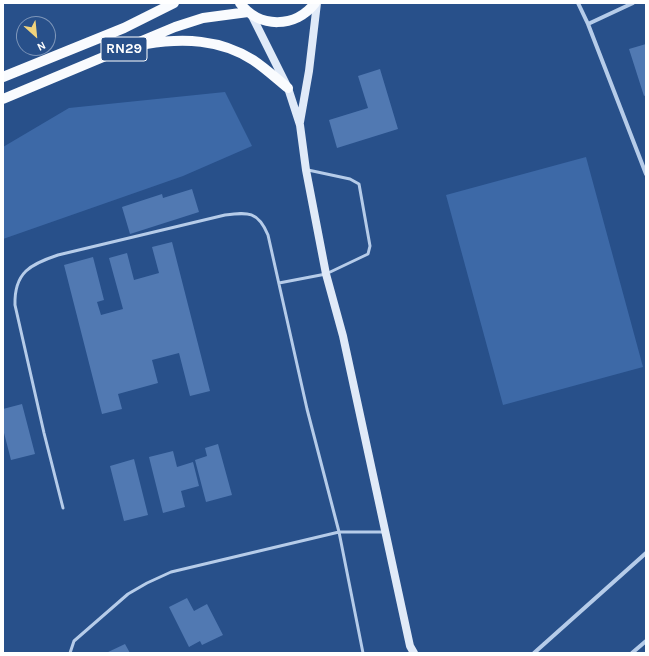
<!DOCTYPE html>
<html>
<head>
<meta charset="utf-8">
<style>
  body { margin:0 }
  #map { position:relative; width:649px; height:656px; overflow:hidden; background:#28508a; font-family:Karla,sans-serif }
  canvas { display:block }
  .frame { position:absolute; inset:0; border:4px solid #fff; pointer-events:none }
  .north { position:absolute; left:16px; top:16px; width:40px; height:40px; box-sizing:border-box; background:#28508a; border:1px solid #7e96b9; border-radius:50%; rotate:153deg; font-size:11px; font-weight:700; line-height:16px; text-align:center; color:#fff }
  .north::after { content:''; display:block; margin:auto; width:14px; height:18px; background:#f1d37c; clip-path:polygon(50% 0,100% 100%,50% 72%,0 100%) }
</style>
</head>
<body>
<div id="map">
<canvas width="649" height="656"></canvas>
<div class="frame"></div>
<div class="north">N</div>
</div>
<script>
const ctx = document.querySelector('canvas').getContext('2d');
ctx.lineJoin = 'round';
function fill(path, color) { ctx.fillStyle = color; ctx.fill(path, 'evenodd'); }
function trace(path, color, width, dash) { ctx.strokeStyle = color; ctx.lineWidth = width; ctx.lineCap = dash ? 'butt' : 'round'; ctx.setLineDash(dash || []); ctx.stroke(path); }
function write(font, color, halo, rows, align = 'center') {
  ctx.font = font + ' Karla,sans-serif'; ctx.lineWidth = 3.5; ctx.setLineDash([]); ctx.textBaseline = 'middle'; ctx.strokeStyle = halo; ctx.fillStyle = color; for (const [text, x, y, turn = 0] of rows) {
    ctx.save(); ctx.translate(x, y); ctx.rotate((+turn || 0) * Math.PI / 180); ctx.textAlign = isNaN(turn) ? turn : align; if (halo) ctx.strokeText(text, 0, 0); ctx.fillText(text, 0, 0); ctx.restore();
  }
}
fill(new Path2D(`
  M225,92L252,146L183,176L3,239V147L69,108Z
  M586,157L643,367L503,405L446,195Z`), '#3d69a7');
fill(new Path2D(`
  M646,44V95L644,96L629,49Z
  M380,69L398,129L337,148L329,120L368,108L358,76Z
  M192,189L199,212L130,234L122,207L162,194L163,198Z
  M172,242L210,391L190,396L179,353L152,360L158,383L118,394L122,409L102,414L64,265L93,257L104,300L97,302L101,315L123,309L109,258L127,253L134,280L159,273L152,247Z
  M22,404L35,454L11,460L3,429V409Z
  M218,444L232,495L206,502L195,460L207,456L205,448Z
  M173,451L177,467L193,462L199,486L181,491L185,507L163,513L149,457Z
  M134,459L148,515L124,521L110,466Z
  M187,598L194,611L207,604L223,635L202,645L200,641L189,647L169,607Z
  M125,644L130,653H106Z`), '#5179b2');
trace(new Path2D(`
  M279,283L326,274L368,254L370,246L359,184L350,179L308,170
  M63,508L44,433L15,305C14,272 31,264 58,255L225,215C248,212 258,211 268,235L307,409L339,532L363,653
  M70,653L74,641L128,594L147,583L171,572L339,532H384`), '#b6cce9', 3);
trace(new Path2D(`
  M578,3L588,24L646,174
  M588,24L633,3
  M534,653L646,553
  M632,653L646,641`), '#b6cce9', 4);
trace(new Path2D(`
  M251,14L288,88L300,125L306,170L326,274L343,336L410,646L414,653
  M300,122L309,71L317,3`), '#e0eaf8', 8);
trace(new Path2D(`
  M240,3C259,29 296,28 315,3
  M146,44C183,38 220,39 253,60C265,68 277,79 288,88
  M3,77L124,28L174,3
  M3,99L175,27L203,18L248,12`), '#f9fbfe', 10);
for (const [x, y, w] of [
  [124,49,46]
]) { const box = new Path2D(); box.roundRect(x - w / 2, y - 12, w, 24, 3); ctx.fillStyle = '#28508a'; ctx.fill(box); trace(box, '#fff', 1); }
write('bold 14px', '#fff', null, [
  ["RN29",124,49]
]);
</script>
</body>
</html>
